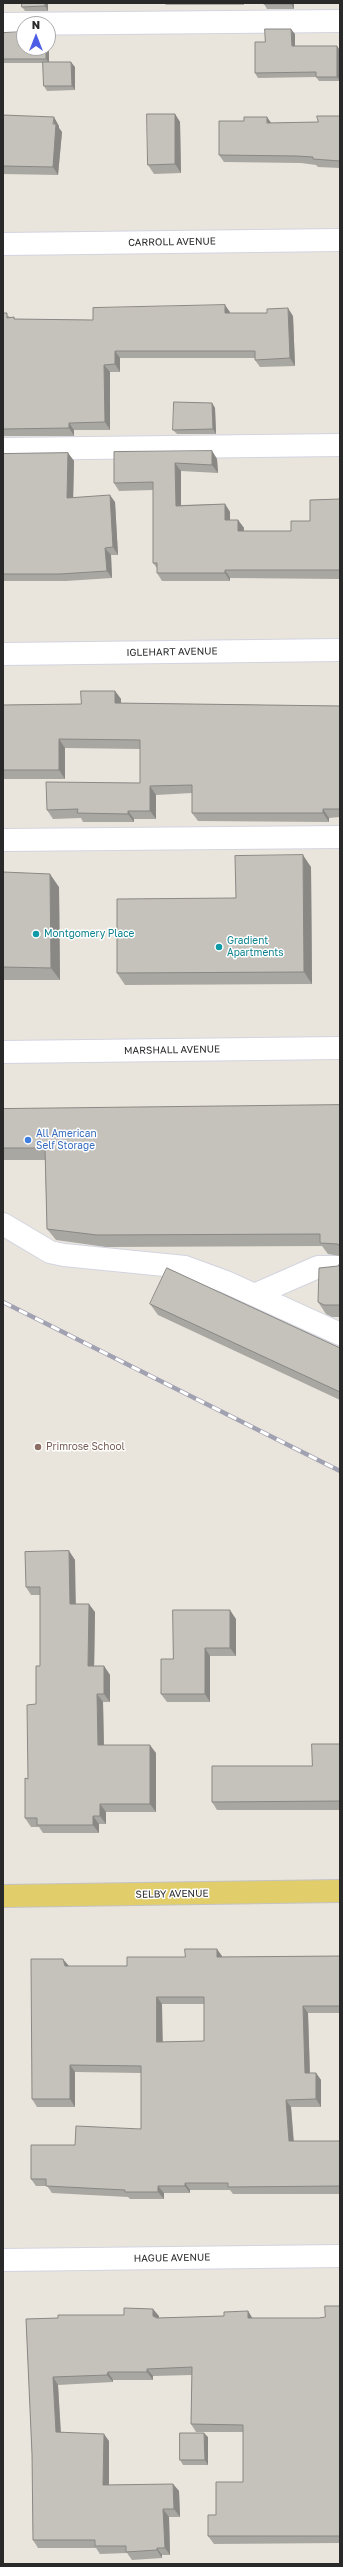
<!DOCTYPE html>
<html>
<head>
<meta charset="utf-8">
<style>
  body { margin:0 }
  #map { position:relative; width:343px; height:2567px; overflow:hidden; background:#eae5dc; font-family:"Golos Text",sans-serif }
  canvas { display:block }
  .frame { position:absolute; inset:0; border:4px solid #292929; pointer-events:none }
  .north { position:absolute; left:16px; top:16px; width:40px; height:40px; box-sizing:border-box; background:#fff; border:1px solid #a9a9a9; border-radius:50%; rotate:0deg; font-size:11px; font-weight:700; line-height:16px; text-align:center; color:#292929 }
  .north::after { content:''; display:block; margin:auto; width:14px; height:18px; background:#4d5ee6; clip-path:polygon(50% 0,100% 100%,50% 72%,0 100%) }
</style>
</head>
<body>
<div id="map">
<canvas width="343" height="2567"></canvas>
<div class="frame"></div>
<div class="north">N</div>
</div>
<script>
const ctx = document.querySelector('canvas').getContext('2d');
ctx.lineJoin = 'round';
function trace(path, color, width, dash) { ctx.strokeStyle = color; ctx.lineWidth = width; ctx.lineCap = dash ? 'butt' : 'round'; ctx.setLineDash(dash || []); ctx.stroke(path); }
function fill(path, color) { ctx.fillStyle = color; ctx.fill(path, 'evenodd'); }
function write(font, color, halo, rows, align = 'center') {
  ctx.font = font + ' "Golos Text",sans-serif'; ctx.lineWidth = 3; ctx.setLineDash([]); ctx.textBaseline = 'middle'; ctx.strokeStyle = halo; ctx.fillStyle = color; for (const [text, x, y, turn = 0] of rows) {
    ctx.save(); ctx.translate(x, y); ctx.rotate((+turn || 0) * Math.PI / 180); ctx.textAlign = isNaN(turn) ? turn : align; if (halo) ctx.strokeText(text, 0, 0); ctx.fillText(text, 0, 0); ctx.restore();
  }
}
const minor = new Path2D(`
  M3,24L340,21
  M3,244L340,240
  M3,449L340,445
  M3,654L340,650
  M3,840L340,837
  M3,1052L340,1048
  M3,1224L50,1252L64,1255L185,1267L226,1282L340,1334
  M254,1295L318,1267H340
  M3,2260L340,2256`);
const major = new Path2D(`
  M3,1896L340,1891`);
trace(minor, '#d2d4e0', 24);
trace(major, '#c3c3c3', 24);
trace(minor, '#fff', 22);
trace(major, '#e1ce6a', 22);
const rail = new Path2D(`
  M3,1302L340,1471`);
trace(rail, '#a0a1b1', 4.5);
trace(rail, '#fff', 3, [9]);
fill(new Path2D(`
  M48,3V11H25L22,7Z
  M164,3H244V5H166Z
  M294,3V9H267L264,4Z
  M3,33L48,48V35L49,36V62L75,67V90L47,91L44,86L43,63H3Z
  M295,34V46L340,50V81H319L316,77L258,78L255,73L265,42Z
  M175,114L180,122L181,173L154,174L148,165Z
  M3,115L59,126V128L62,132L58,175L3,174Z
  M340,116V168L318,167L316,165L301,163L224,162L219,155L272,123L318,122Z
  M230,312V313L293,316L295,366L260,367L255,360V358H120V372H110V430H74V436H3V313L10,317H14L15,319L93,320Z
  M212,403L215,408L216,434H177L173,430Z
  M212,451L217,459L218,473L181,471V505L225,504L230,512V520H238L244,528L243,531H291L310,521L340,499V579L230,578V581H162L157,573V568L153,563V490L119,491L114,483Z
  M68,453L74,461L73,497L115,502L118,555H111L112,578L66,581H3V454Z
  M115,691L121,699V703L340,706V817L329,818V822L198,821L192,813V793L156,795V819H134V822H83L81,818L53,819L47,810L140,783V749L65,748V779H3V705L81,704Z
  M311,867L312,984L125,985L117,973Z
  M3,872L59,887L60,980H3Z
  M340,1105V1256L328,1254L322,1246L106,1247L56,1240L47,1229L45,1160H3V1109Z
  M340,1263V1317H332L326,1314L318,1302Z
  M150,1304L340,1348V1400L158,1315Z
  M69,1551L75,1560V1604L95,1612L94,1666H104L110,1675V1702H103L104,1745L156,1753V1812H106V1824H99V1833H43L39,1827H31L25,1818L28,1779L40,1666V1595H31L26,1587Z
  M236,1619V1656H210V1702H167L161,1694L173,1659Z
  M340,1744V1810H217L212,1802L312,1766Z
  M222,1956V1957L340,1956V2013H308L310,2073H316L321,2080V2107H291L294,2141H340V2194H233L230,2190H190V2193H164V2199H130L128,2197L52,2193L47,2186H36L31,2179L75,2145L141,2129V2073L75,2072V2107H37L32,2099L68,1966H127L185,1957ZM162,2004H204V2041L162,2042Z
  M340,2306V2543L214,2544L208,2536L216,2515L243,2482V2432H196L191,2424L192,2375L153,2376V2380H113V2382L58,2385L61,2432L109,2441V2485L173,2484L179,2491L180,2517H169L170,2555H162V2558L132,2560L127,2553L100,2554L96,2548H38L33,2540L32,2454L26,2319L159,2316L158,2318L224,2316L248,2311L252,2318H319L325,2317Z
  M208,2437V2465H183L180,2460Z`), '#a9a7a2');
fill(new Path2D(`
  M45,3H48V11L45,6Z
  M291,3H294V9L291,4Z
  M291,29L295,34V50L292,46Z
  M48,35L49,36V63L46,59V48H48Z
  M337,46L340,50V81L337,77Z
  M71,62L75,67V90L72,86Z
  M175,114L180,122L181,173L175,164Z
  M54,117L59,126V128L62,132L58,175L53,167Z
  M267,117L272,124L267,123Z
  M225,305L230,312V320L225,313Z
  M288,308L293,316L295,366L290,358Z
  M115,351L120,358V372L115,364Z
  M104,365L110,372V430L105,422Z
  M212,403L215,408L216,434L213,429Z
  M69,423L74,430V436L69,428Z
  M212,451L217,459L218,473L212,465Z
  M68,453L74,461L73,505L67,498Z
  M175,463L181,471V513L176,506Z
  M110,495L115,502L118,555L113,547Z
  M225,504L230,512V528L225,520Z
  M238,520L244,528L243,539L238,531Z
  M105,548L111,555L112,578L107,571Z
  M225,570L230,578V581L225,573Z
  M115,691L121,699V712L115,703Z
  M59,739L65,748V779L59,770Z
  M150,786L156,795V819L150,811Z
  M323,809L329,818V822L323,813Z
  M128,811L134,819V822L128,814Z
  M303,855L311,867L312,984L304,972Z
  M50,874L59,887L60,980L51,968Z
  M69,1551L75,1560L76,1612L70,1604Z
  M89,1604L95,1612L94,1675L88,1666Z
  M230,1610L236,1619V1656L230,1648Z
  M205,1648L210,1656V1702L205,1694Z
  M104,1666L110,1675V1702L104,1694Z
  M97,1694L103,1702L104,1753L98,1745Z
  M150,1745L156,1753V1812L150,1804Z
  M100,1804L106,1812V1824L100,1816Z
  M93,1816L99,1824V1833L93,1825Z
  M217,1949L222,1956V1964L217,1957Z
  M63,1959L69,1966H65Z
  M157,1997L162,2004L163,2050L157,2042Z
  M303,2006L308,2013L310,2080L305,2073Z
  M70,2065L75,2072V2107L70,2099Z
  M316,2073L321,2080V2107L316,2099Z
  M286,2100L291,2107L294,2149L289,2141Z
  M185,2183L190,2190V2193L185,2186Z
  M158,2186L164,2193V2199L158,2192Z
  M153,2309L159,2316L158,2324L153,2316Z
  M248,2311L253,2319L248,2318Z
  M147,2369L153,2376V2380L147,2372Z
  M108,2372L113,2380V2382L107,2375Z
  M53,2377L58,2385L61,2439L56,2432Z
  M204,2433L208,2437V2465L205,2460Z
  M104,2434L109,2441V2493L103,2485Z
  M173,2484L179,2491L180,2517L174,2509Z
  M163,2509L169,2517L170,2555L165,2548Z
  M157,2548L162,2555V2558L157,2550Z`), '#8a8884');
const building = new Path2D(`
  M22,3H45V6L22,7Z
  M264,3H291V4H264Z
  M265,29H291L292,46H337V77H316V72L255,73V42H265Z
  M24,32V48H46V59H3V33Z
  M43,62H71L72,86H44Z
  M147,114H175V164L148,165Z
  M3,115L54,117L53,124H56L53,167L3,166Z
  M317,116H340V161L313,159V157L296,156L219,155V121H244V117H267V123L318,122Z
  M225,305V313H267V309L288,308L290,358L255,360V351H115V364L104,365L105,422L69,423V428L3,429V313H7V318L14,317V319L93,320V308Z
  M174,402L212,403L213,429L173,430Z
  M212,451V465L175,463L176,506L225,504V520H238V531H291V521H310V500L340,499V570H225V573H157V563H153V482L114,483V452Z
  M68,453L67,498L110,495L113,547L105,548L107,571L60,574H3V454Z
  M81,691H115V703L340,706V809H323V813H192V785L150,786V811H128V814L77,813L78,809L47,810L46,782L140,783V740L59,739V770H3V705L81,704Z
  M303,855L304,972L117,973V899L236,898L235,856Z
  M3,872L50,874L51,968L3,967Z
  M340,1105V1247L338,1244L320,1243V1234L97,1235L47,1229L45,1148H3V1109Z
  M340,1263V1305H324L318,1302L319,1268L338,1266Z
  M167,1268L340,1348V1392L150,1304Z
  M69,1551L70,1604H89L88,1666H104V1694H97L98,1745H150V1804H100V1816H93V1825H37V1818H25V1778L28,1779L27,1705L36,1704V1666H40V1587H26L25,1552Z
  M173,1610H230V1648H205V1694H161V1659H173Z
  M312,1744H340V1801L212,1802V1766H312Z
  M185,1949H217V1957L340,1956V2006H303L305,2073H316V2099L286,2100L289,2141H340V2186L228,2187V2183H185V2186H158V2192H125V2190L46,2186V2179H31V2145H75L76,2126L141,2129V2066L70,2065V2099H32L31,1959H63L65,1966H127V1957H185ZM157,1997H204V2041L157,2042Z
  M325,2306H340V2536H208V2515H216V2482H243V2425L191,2424L192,2367L147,2369V2372H108L107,2375L53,2377L56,2432L104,2434L103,2485L173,2484L174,2509H163L165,2548H157V2550L126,2552V2546H95V2540H33L32,2454L26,2319L58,2318V2315H124V2308L153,2309V2316L157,2318L224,2316V2312L248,2311V2318H319L325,2317Z
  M180,2433H204L205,2460H180Z`);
fill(building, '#c5c2bc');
trace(building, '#8a8884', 1);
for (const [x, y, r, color] of [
  [36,934,4,"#0f9aa8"],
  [219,947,4,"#0f9aa8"],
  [28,1140,4,"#3f7fe0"],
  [38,1447,4,"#8d6e63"]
]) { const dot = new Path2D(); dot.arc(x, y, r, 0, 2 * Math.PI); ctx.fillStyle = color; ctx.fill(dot); trace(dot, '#fff', 1.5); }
write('10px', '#292929', '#fff', [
  ["CARROLL AVENUE",172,242,-1],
  ["IGLEHART AVENUE",172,652,-1],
  ["MARSHALL AVENUE",172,1050,-1],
  ["SELBY AVENUE",172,1894,-1],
  ["HAGUE AVENUE",172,2258,-1]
]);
write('10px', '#0d838f', '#fff', [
  ["Montgomery Place",44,934],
  ["Gradient",227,941],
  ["Apartments",227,953]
], 'left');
write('10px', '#366cbe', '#fff', [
  ["All American",36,1134],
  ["Self Storage",36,1146]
], 'left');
write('10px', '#785e54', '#fff', [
  ["Primrose School",46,1447]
], 'left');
</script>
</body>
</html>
